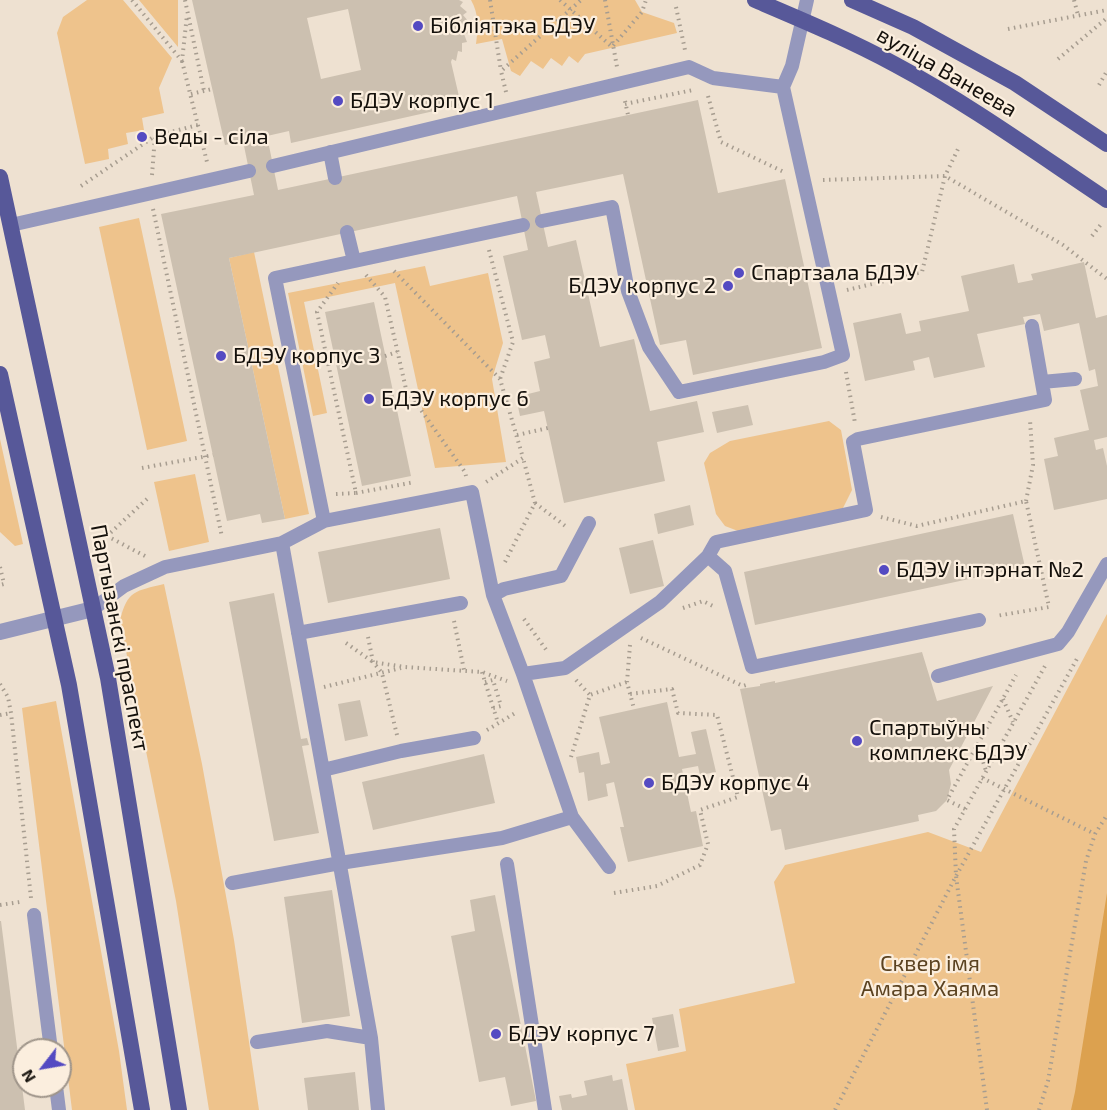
<!DOCTYPE html>
<html>
<head>
<meta charset="utf-8">
<style>
  body { margin:0 }
  #map { position:relative; width:1107px; height:1110px; overflow:hidden; background:#eee1d1; font-family:"Exo 2",sans-serif }
  canvas { display:block }
  .north { position:absolute; left:12px; top:1038px; width:60px; height:60px; box-sizing:border-box; background:#fbeede; border:2px solid #9f958a; border-radius:50%; rotate:239deg; font-size:16px; font-weight:700; line-height:24px; text-align:center; color:#14100b }
  .north::after { content:''; display:block; margin:auto; width:21px; height:27px; background:#544ac2; clip-path:polygon(50% 0,100% 100%,50% 72%,0 100%) }
</style>
</head>
<body>
<div id="map">
<canvas width="1107" height="1110"></canvas>
<div class="north">N</div>
</div>
<script>
const ctx = document.querySelector('canvas').getContext('2d');
ctx.lineJoin = 'round';
function fill(path, color) { ctx.fillStyle = color; ctx.fill(path, 'evenodd'); }
function trace(path, color, width, dash) { ctx.strokeStyle = color; ctx.lineWidth = width; ctx.lineCap = dash ? 'butt' : 'round'; ctx.setLineDash(dash || []); ctx.stroke(path); }
function write(font, color, halo, rows, align = 'center') {
  ctx.font = font + ' "Exo 2",sans-serif'; ctx.lineWidth = 4.5; ctx.setLineDash([]); ctx.textBaseline = 'middle'; ctx.strokeStyle = halo; ctx.fillStyle = color; for (const [text, x, y, turn = 0] of rows) {
    ctx.save(); ctx.translate(x, y); ctx.rotate((+turn || 0) * Math.PI / 180); ctx.textAlign = isNaN(turn) ? turn : align; if (halo) ctx.strokeText(text, 0, 0); ctx.fillText(text, 0, 0); ctx.restore();
  }
}
fill(new Path2D(`
  M87,0H123L172,58L159,88L164,113L142,118L144,130L126,133L128,144L108,149L109,159L85,164L57,33L63,17Z
  M139,0H178V47Z
  M471,0H635L642,12L674,23L677,33L585,54L578,63L569,56L562,66L551,58L543,69L531,61L520,76L511,71L502,39L476,44C478,28 479,14 471,0Z
  M139,218L187,441L147,450L99,227Z
  M254,252L309,514L285,519L229,258Z
  M425,266L430,286L488,273L503,343L492,379L506,462L435,468L395,283L304,302L327,413L313,416L288,293Z
  M829,421L841,430L852,490L842,510L738,531L725,526L716,514L704,463L710,453L730,441Z
  M0,439L23,544L15,546L0,532Z
  M195,474L209,542L169,551L154,482Z
  M164,584L202,764L234,940L259,1110H209L176,901L120,621C127,590 136,591 164,584Z
  M1107,614V1110H635L626,1064L686,1051L679,1009L795,983L774,882L785,865L928,832L981,852Z
  M56,701L119,1051L127,1110H72L22,708Z`), '#eec38c');
fill(new Path2D(`
  M1107,893V1110H1071L1075,1092Z`), '#dca14f');
fill(new Path2D(`
  M192,0H459L463,2L460,6L467,12L463,15L469,22L464,24L469,33L464,34L467,42L462,43V52L458,51L456,61L452,59L451,62L461,105L291,143L289,131L267,136L278,190L698,100L718,193L785,179L822,348L693,375L686,340L660,345L623,174L536,192L548,247L576,240L600,347L634,339L650,411L697,401L704,432L657,442L665,481L564,503L544,411L520,416L516,397L540,391L534,362L550,358L545,335L522,340L503,256L528,250L517,196L229,258L285,519L262,523L260,514L227,521L161,214L254,195L243,141L225,145ZM348,9L361,70L321,79L307,18Z
  M1084,262L1096,318L1107,315V437L1094,440L1096,450L1103,448L1107,466V499L1054,510L1044,459L1058,456L1054,438L1089,430L1080,390L1098,386L1095,369L1089,371L1079,323L1044,331L1040,314L1023,317L1025,324L977,334L985,367L934,378L929,357L913,361L915,370L865,381L853,323L901,313L906,334L921,331L919,321L969,311L961,276L1014,264L1018,283L1033,280L1031,274Z
  M374,302L411,476L362,486L325,312Z
  M748,405L753,425L717,433L712,412Z
  M690,505L694,525L658,534L654,514Z
  M1013,514L1025,567L755,625L744,572Z
  M440,528L450,579L328,603L318,552Z
  M653,540L664,586L630,594L619,548Z
  M274,593L301,739L307,738L309,745L302,746L319,833L274,841L229,602Z
  M922,652L937,701L993,686L949,770L951,784L947,800L936,811L918,815L919,821L785,850L781,829L771,831L740,689L760,686V684L775,681V683Z
  M360,700L368,736L345,741L338,704Z
  M667,702L679,757L696,754L691,732L706,729L716,772L700,775L698,766L682,769L691,812L696,811L703,846L628,862L620,827H624L614,782L606,784L608,796L588,801L584,772L579,773L576,757L599,752L601,765L610,763L599,717Z
  M484,754L495,803L373,830L362,782Z
  M332,890L350,1016L302,1023L284,897Z
  M495,895L536,1101L511,1106L505,1077L479,1082L451,936L475,931L470,900Z
  M0,921H1L25,1110H0Z
  M673,1014L679,1047L658,1051L652,1018Z
  M355,1072L359,1110H308L304,1078Z
  M612,1075L613,1081L622,1079L628,1110H562L559,1096L571,1094L572,1098L587,1095L584,1081Z`), '#ccc0b0');
trace(new Path2D(`
  M132,0L182,61L187,15
  M185,0L204,91
  M490,0L501,71
  M560,0L612,47L642,12L646,0
  M605,0L617,67
  M1074,0L1078,15
  M676,7L685,50
  M1008,29L1107,10
  M1058,59L1107,18
  M182,61L207,162
  M1099,85L1107,71
  M506,92L501,71L581,0
  M191,94L212,89
  M708,96L721,142L784,172
  M625,101L628,115
  M625,104L693,90
  M152,175L155,136
  M823,180L945,176L1063,245L1107,279
  M81,186L155,136L198,125
  M153,209L222,537
  M1092,236L1102,223
  M489,250L513,342L500,379
  M394,271L500,379L523,458L486,482
  M366,275L385,297L406,389L465,472L466,476
  M847,290L922,272L945,176L958,149
  M385,356L397,352
  M846,372L855,423
  M517,435L548,428
  M142,468L213,455
  M356,493L415,482
  M336,494L356,493L317,312L338,283
  M1026,501L1033,465L1030,420
  M535,503L568,528
  M881,517L917,526L1026,501L1049,607L996,616
  M145,556L107,536L148,498
  M505,562L535,503L523,458
  M0,567L4,584L0,585
  M683,608L703,601L715,607
  M524,619L547,651
  M454,621L464,670
  M368,637L373,662L382,673L397,735
  M641,638L743,686L746,685
  M346,643L373,662L404,667L482,672L507,681
  M630,645L627,682L634,709
  M482,672L498,723
  M576,680L590,695
  M485,682L493,680L501,706L493,708
  M0,684L8,697L11,713L31,898
  M324,687L401,668
  M1003,699L1013,722
  M0,715L11,713
  M487,730L517,712
  M978,745L986,771
  M571,757L590,695L627,682
  M982,778L1095,834
  M965,809L947,800L1016,675
  M614,893L657,886L700,865L708,844L700,810L738,797L717,715L678,713L672,689L630,694
  M0,905L20,902
  M835,1110L956,876L1078,657
  M987,1110L956,876L954,829L1045,666
  M1039,1110L1048,1081L1086,861L1095,834L1107,815`), '#a79d90', 4, [1.5, 4.5]);
trace(new Path2D(`
  M330,152L335,178
  M273,166L689,67L713,78L783,87L792,66L807,0
  M542,221L612,207L628,291L649,347L679,392L824,362L843,355L783,87
  M11,225L249,171
  M347,232L354,261
  M1042,382L1075,379
  M324,521L275,278L523,225
  M282,543L371,1038L378,1110
  M708,556L725,571L752,667L979,620
  M493,595L504,589L561,576L589,523
  M93,609L124,586L165,567L282,543L324,521L472,492L493,595L523,674L572,817L609,867
  M298,633L461,603
  M523,674L565,668L660,602L708,556L716,542L866,510L853,442L858,439L1045,400L1032,326
  M938,676L1058,644L1068,632L1107,564
  M323,770L401,751L474,738
  M507,864L545,1110
  M232,883L340,863L502,838L572,817
  M34,915L51,1050
  M257,1042L327,1031L371,1038
  M56,1086L59,1110`), '#9598bd', 14);
trace(new Path2D(`
  M0,632L93,609`), '#9598bd', 16);
trace(new Path2D(`
  M755,0C802,20 850,40 896,65C969,104 1038,154 1107,200
  M852,0L913,27L1015,83L1107,144
  M0,177L108,678L179,1110
  M0,374L69,685L142,1110`), '#575899', 16);
for (const [x, y, r, color] of [
  [418,26,6,"#544ac2"],
  [338,101,6,"#544ac2"],
  [142,137,6,"#544ac2"],
  [739,273,6,"#544ac2"],
  [728,286,6,"#544ac2"],
  [221,356,6,"#544ac2"],
  [369,399,6,"#544ac2"],
  [884,570,6,"#544ac2"],
  [857,741,6,"#544ac2"],
  [649,783,6,"#544ac2"],
  [496,1034,6,"#544ac2"]
]) { const dot = new Path2D(); dot.arc(x, y, r, 0, 2 * Math.PI); ctx.fillStyle = color; ctx.fill(dot); trace(dot, '#fbeede', 2); }
write('22px', '#14100b', '#fbeede', [
  ["Бібліятэка БДЭУ",430,26],
  ["БДЭУ корпус 1",350,101],
  ["Веды - сіла",154,137],
  ["Спартзала БДЭУ",751,273],
  ["БДЭУ корпус 2",716,286,"right"],
  ["БДЭУ корпус 3",233,356],
  ["БДЭУ корпус 6",381,399],
  ["БДЭУ інтэрнат №2",896,570],
  ["Спартыўны",869,728],
  ["комплекс БДЭУ",869,753],
  ["БДЭУ корпус 4",661,783],
  ["БДЭУ корпус 7",508,1034]
], 'left');
write('22px', '#14100b', '#fbeede', [
  ["вуліца Ванеева",947,72,30],
  ["Партызанскі праспект",120,638,79]
]);
write('22px', '#5b4220', '#fbeede', [
  ["Сквер імя",930,964],
  ["Амара Хаяма",930,989]
]);
</script>
</body>
</html>
